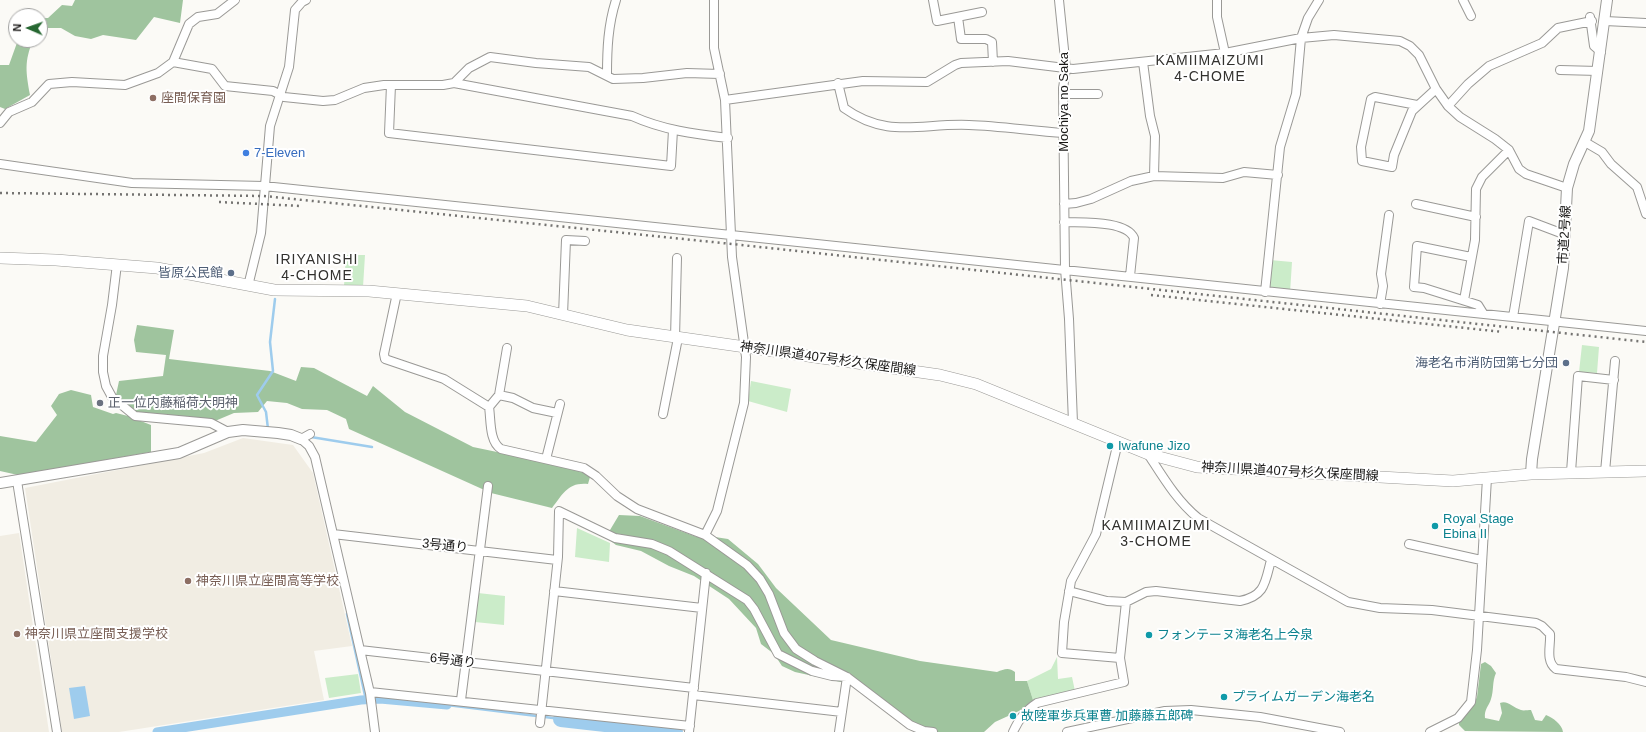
<!DOCTYPE html>
<html>
<head>
<meta charset="utf-8">
<style>
  body { margin:0 }
  #map { position:relative; width:1646px; height:732px; overflow:hidden; background:#fbfaf6; font-family:Arial,sans-serif }
  canvas { display:block }
  .north { position:absolute; left:8px; top:8px; width:40px; height:40px; box-sizing:border-box; background:#fff; border:1px solid #a3a3a2; border-radius:50%; rotate:272deg; font-size:11px; font-weight:700; line-height:16px; text-align:center; color:#191817 }
  .north::after { content:''; display:block; margin:auto; width:14px; height:18px; background:#266731; clip-path:polygon(50% 0,100% 100%,50% 72%,0 100%) }
</style>
</head>
<body>
<div id="map">
<canvas width="1646" height="732"></canvas>
<div class="north">N</div>
</div>
<script>
const ctx = document.querySelector('canvas').getContext('2d');
ctx.lineJoin = 'round';
function fill(path, color) { ctx.fillStyle = color; ctx.fill(path, 'evenodd'); }
function trace(path, color, width, dash) { ctx.strokeStyle = color; ctx.lineWidth = width; ctx.lineCap = dash ? 'butt' : 'round'; ctx.setLineDash(dash || []); ctx.stroke(path); }
function write(font, color, halo, rows, align = 'center') {
  ctx.font = font + ' Arial,"Noto Sans JP",sans-serif'; ctx.lineWidth = 4; ctx.setLineDash([]); ctx.textBaseline = 'middle'; ctx.strokeStyle = halo; ctx.fillStyle = color; for (const [text, x, y, turn = 0] of rows) {
    ctx.save(); ctx.translate(x, y); ctx.rotate((+turn || 0) * Math.PI / 180); ctx.textAlign = isNaN(turn) ? turn : align; if (halo) ctx.strokeText(text, 0, 0); ctx.fillText(text, 0, 0); ctx.restore();
  }
}
fill(new Path2D(`
  M243,438L293,445L313,473L352,646L314,651L324,700L119,732H62L25,488L204,453Z
  M19,533L49,732H0V536Z`), '#f1ede3');
fill(new Path2D(`
  M346,255H365L363,287L344,286Z
  M1270,260L1292,262L1290,293L1268,291Z
  M1582,345L1599,347L1597,373L1579,372Z
  M751,381L791,389L787,412L748,401Z
  M577,528L610,543L609,562L575,557Z
  M478,593L505,596L504,625L475,622Z
  M1057,657L1058,679L1072,677L1075,691L1033,700L1027,681L1051,669Z
  M358,674L361,693L329,698L325,678Z`), '#cbecc9');
fill(new Path2D(`
  M75,0H183L180,23L154,17L136,40L103,35L91,39L75,36L61,28H40V18H48L62,5L72,6Z
  M18,40H33C24,62 26,72 30,95L5,109L0,107V65H9Z
  M137,325L174,330L169,359L270,371L296,381L301,367L314,368L367,396L373,386L405,412L473,447L579,469L590,477L588,484C568,482 563,494 552,508L491,493L349,429L346,419L327,410L302,409L287,403L267,401L258,412L234,413L215,421L139,417L116,395L119,381L163,376L166,355L136,352L134,340Z
  M71,390L91,395L93,407L113,414L116,413L128,416L151,425V452L18,475L0,471V436L36,442L57,415L51,406L59,394Z
  M619,515L640,516L697,537H715L728,539L758,564L776,588L831,640L920,661L997,672C1004,669 1009,667 1015,672V681H1027L1033,700L1019,711L995,722L984,732H926L859,686L795,672L782,666L774,654L761,644L756,628L729,599L694,576L669,566L641,551L616,545L607,538V535Z
  M1485,662L1491,666L1496,673C1492,682 1494,690 1491,699C1489,706 1484,709 1485,718L1499,721L1502,713L1500,703C1508,700 1513,708 1521,710C1523,711 1528,710 1531,710L1535,720L1542,721L1546,715C1553,718 1562,724 1563,732L1465,731L1459,725V722L1472,708L1477,697L1481,664Z`), '#9fc49e');
fill(new Path2D(`
  M85,686L90,716L74,719L69,688Z`), '#9ecced');
trace(new Path2D(`
  M268,429L266,412L257,395L273,371L270,342L275,299
  M311,437L372,447
  M347,614L366,700
  M447,705L561,719`), '#9ecced', 2.5);
trace(new Path2D(`
  M157,732L361,700L380,699L447,705`), '#9ecced', 9);
trace(new Path2D(`
  M561,719L675,732`), '#9ecced', 16);
const minor = new Path2D(`
  M933,0L937,21L982,12
  M1059,0L1066,69L1063,88L1065,269L1069,319L1073,423
  M1217,0V17L1225,53
  M1463,0L1471,16
  M958,17L961,39H986L992,42L993,62
  M1590,17L1594,46L1601,52
  M1605,21L1646,23
  M173,62L212,69L225,86L273,91L284,97L323,101L335,100L364,88L384,85H443L454,83L469,68L490,57L536,63L589,67L613,79L643,78L687,73L720,74
  M1143,62L1150,116L1155,136L1154,176
  M1560,70L1598,71
  M607,75C607,49 608,25 616,0
  M454,83L632,116C663,130 694,134 728,138
  M838,83L844,108C887,139 920,123 969,125C1000,126 1032,131 1064,133
  M391,85L389,133L671,166L673,130
  M1063,94H1098
  M725,100L863,81L927,82L955,65L961,63L1008,61L1073,69L1225,53L1301,38L1334,35L1400,41L1410,46L1419,55L1436,89L1448,106L1460,117L1495,139L1509,150L1519,169L1526,174L1567,188
  M1417,105L1375,97L1371,99L1361,147L1362,161L1392,167L1394,155L1412,111L1436,89
  M1448,106L1468,84L1489,66L1542,43L1558,28L1592,21
  M0,123L9,112L32,102L49,84L72,82L125,85L158,73L173,62L189,24L198,17L217,14L235,0
  M1585,142L1602,152L1611,164L1637,187L1646,214
  M0,164L132,183L264,186L1646,331
  M1064,204L1076,203L1091,199L1131,181L1154,176L1223,178L1244,172L1278,175
  M1416,204L1476,217
  M1064,222C1081,223 1126,220 1134,238L1130,276
  M1471,257L1417,246L1414,287L1424,288L1478,305L1483,313
  M117,264L112,305L103,356V372L106,386L112,397L135,416L211,423L228,432
  M248,286L261,233L270,126L289,67L295,10L302,2L306,0
  M1265,292L1280,147L1296,94L1301,38L1308,18L1319,0
  M397,293L384,354L385,359L444,379L489,407C491,419 489,442 501,449L584,468L596,476L617,496L637,509L705,535L747,565L760,579L769,594L784,633L796,649L815,661L847,677L910,725L924,731L933,732
  M1464,300L1475,240L1476,189L1482,177L1509,150
  M1380,304L1383,286L1381,274L1389,215
  M563,315L566,240L585,241
  M1513,317L1529,221L1566,235
  M675,338L677,258
  M499,395L513,398L533,408L557,413
  M489,407L499,395L507,348
  M663,414L678,338
  M310,434L301,439L309,446L315,457L370,693L375,732
  M1118,442L1096,534L1071,581L1064,622L1062,653L1120,658
  M1148,454C1163,477 1177,501 1198,518L1348,602L1380,608L1432,610L1536,623L1542,626L1550,634C1551,645 1545,661 1556,669L1626,677L1646,682
  M546,459L560,404
  M1571,472L1578,376L1614,380
  M1605,472L1615,361
  M17,481L57,732
  M333,534L557,560
  M705,535L717,511L744,403L746,357L732,257L725,100L714,48V0
  M1409,544L1481,560
  M554,591L702,608
  M1069,591L1107,601L1126,602L1146,592L1156,591L1240,601C1265,596 1265,583 1271,560
  M360,650L694,688
  M370,692L690,726
  M693,695L842,712
  M461,700L488,486
  M540,723L558,557L559,511L615,538L652,544L669,551L747,600L754,609L778,654L812,671L832,676L847,677L839,732
  M689,732L706,573
  M1013,732C1019,719 1025,711 1037,703L1124,682L1120,658L1126,602
  M1067,732L1165,711L1191,710L1260,717L1340,732
  M1430,732L1458,718L1471,702L1477,650L1487,478`);
const tertiary = new Path2D(`
  M1531,474L1532,459L1563,268L1567,188L1574,164L1589,131L1607,0
  M0,483L179,453L228,432L243,430L278,433L291,435L301,439`);
const secondary = new Path2D(`
  M0,258L56,260L157,268L274,290L369,291L527,306L627,330L940,375L976,384L1148,454L1197,467L1453,481L1531,474L1646,471`);
trace(minor, '#9a9996', 10);
trace(tertiary, '#9a9996', 12);
trace(secondary, '#9a9996', 12);
trace(minor, '#fff', 8);
trace(tertiary, '#fff', 10);
trace(secondary, '#fff', 11);
trace(new Path2D(`
  M0,193L264,196L732,244L1646,342
  M219,202L301,206
  M1151,295L1503,332`), '#747371', 2.5, [2, 4]);
for (const [x, y, r, color] of [
  [153,98,4,"#8d6e63"],
  [246,153,4,"#3f7fe0"],
  [231,273,4,"#5c6f8a"],
  [1566,363,4,"#5c6f8a"],
  [100,403,4,"#6b7280"],
  [1110,446,4,"#0f9aa8"],
  [1435,526,4,"#0f9aa8"],
  [188,581,4,"#8d6e63"],
  [17,634,4,"#8d6e63"],
  [1149,635,4,"#0f9aa8"],
  [1224,697,4,"#0f9aa8"],
  [1013,716,4,"#0f9aa8"]
]) { const dot = new Path2D(); dot.arc(x, y, r, 0, 2 * Math.PI); ctx.fillStyle = color; ctx.fill(dot); trace(dot, '#fff', 1.5); }
write('13px', '#785e54', '#fff', [
  ["座間保育園",161,98],
  ["神奈川県立座間高等学校",196,581],
  ["神奈川県立座間支援学校",25,634]
], 'left');
write('13px', '#191817', '#fff', [
  ["Mochiya no Saka",1064,102,-90],
  ["市道2号線",1565,235,-87],
  ["神奈川県道407号杉久保座間線",828,359,8],
  ["神奈川県道407号杉久保座間線",1290,472,3],
  ["3号通り",445,546,6],
  ["6号通り",453,661,7]
]);
write('13px', '#366cbe', '#fff', [
  ["7-Eleven",254,153]
], 'left');
write('13px', '#4e5e75', '#fff', [
  ["皆原公民館",223,273],
  ["海老名市消防団第七分団",1558,363]
], 'right');
write('13px', '#5b616d', '#fff', [
  ["正一位内藤稲荷大明神",108,403]
], 'left');
write('13px', '#0d838f', '#fff', [
  ["Iwafune Jizo",1118,446],
  ["Royal Stage",1443,519],
  ["Ebina II",1443,534],
  ["フォンテーヌ海老名上今泉",1157,635],
  ["プライムガーデン海老名",1232,697],
  ["故陸軍歩兵軍曹 加藤藤五郎碑",1021,716]
], 'left');
ctx.letterSpacing = '1px';
write('14px', '#32312e', '#fff', [
  ["KAMIIMAIZUMI",1210,61],
  ["4-CHOME",1210,77],
  ["IRIYANISHI",317,260],
  ["4-CHOME",317,276],
  ["KAMIIMAIZUMI",1156,526],
  ["3-CHOME",1156,542]
]);
ctx.letterSpacing = '0px';
</script>
</body>
</html>
